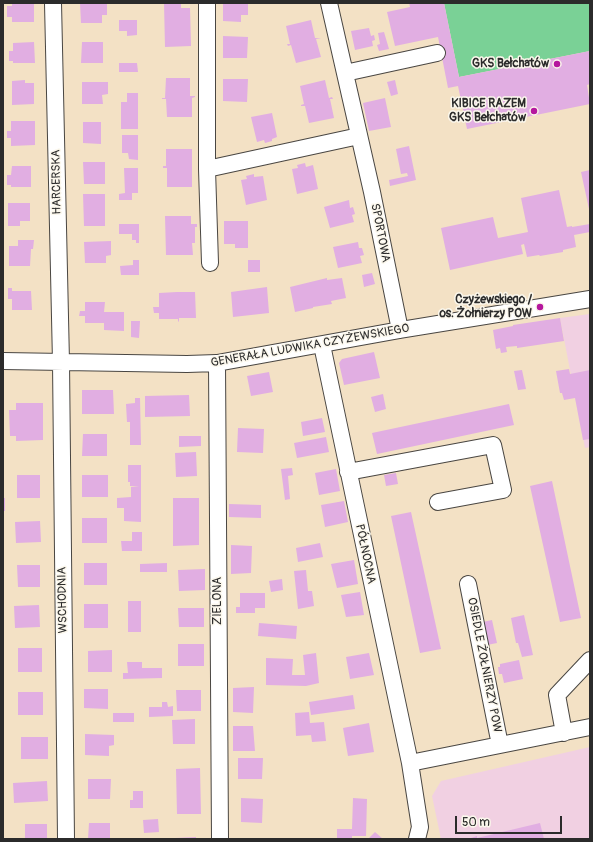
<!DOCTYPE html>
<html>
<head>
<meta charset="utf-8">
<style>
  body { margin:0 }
  #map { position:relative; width:593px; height:842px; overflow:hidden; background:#f3e1c5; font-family:Pangolin,sans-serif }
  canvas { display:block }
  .frame { position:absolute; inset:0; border:4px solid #2b2b2b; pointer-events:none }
  .scale { position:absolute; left:455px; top:816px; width:107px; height:18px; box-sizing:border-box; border:2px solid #2b2b2b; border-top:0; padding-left:5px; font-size:12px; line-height:14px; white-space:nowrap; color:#2b2b2b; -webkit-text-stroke:3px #fbf7ec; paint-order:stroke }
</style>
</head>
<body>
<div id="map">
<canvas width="593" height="842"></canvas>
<div class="frame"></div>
<div class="scale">50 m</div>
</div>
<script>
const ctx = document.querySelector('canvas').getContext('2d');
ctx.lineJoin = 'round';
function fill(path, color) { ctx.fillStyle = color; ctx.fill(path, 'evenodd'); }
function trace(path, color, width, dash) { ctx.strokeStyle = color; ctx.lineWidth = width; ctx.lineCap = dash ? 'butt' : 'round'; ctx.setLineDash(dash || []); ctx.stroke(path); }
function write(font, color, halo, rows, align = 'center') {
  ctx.font = font + ' Pangolin,sans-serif'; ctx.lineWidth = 3; ctx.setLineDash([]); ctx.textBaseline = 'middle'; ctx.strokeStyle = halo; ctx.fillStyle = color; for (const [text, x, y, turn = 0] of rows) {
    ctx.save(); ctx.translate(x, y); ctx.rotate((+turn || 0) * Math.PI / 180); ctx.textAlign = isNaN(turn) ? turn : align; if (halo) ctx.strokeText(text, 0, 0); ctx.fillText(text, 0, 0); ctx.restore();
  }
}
fill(new Path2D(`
  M590,314V447L585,448L560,318Z
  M590,747V839H441L432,796L441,781Z`), '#f1d0e2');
fill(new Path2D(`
  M444,3H590V51L459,77Z`), '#7ad196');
fill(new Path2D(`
  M12,3H34V22H12V17H7V6H12Z
  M80,3H107V15H102V23H81Z
  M164,3H181V8H190L191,46L165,47Z
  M223,3H248V15H241V22L223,21Z
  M409,3H444L459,77L590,51V84L587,85L590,104L467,129L458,86L448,88L438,37L395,46L387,12L410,7Z
  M119,20H137V35L127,36V31H119Z
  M311,20L315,38H321L316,39L321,57L296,63L291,45L288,46L287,44H290L286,26Z
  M369,28L371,36L374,35L375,40L372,41L373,46L355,50L351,31Z
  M384,32L389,49L379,51L377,45L380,44L378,33Z
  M223,36L248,37L247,58H223Z
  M34,42L35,63H13V61H9V51H13V43Z
  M82,42H103V63H81Z
  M119,63H137L138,72H119Z
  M166,78H190V96H195V97L192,98V117H167L166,99H162V98H165Z
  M223,79H248L247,102L223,101Z
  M25,80V83H34V104L12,105V81Z
  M325,80L329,98L332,97L333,99H330L334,118L309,123L305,106H301V105L304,104L300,86Z
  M395,80L398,94L391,96L387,82Z
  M82,82H108V94L102,95L103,104H82Z
  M127,93H138V129H121V102H127Z
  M385,98L391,127L369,131L363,103Z
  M272,113L277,137L272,139V141L265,143L264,140L257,142L251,117Z
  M11,121H35V145L11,146V138H7V131H11Z
  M83,122H101V144L83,143Z
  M122,135H138V160L129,159L128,153H122Z
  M409,146L416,180L390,186L389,180L408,176L407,173L401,174L396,149Z
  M166,149H192V187H167V168H163V166H166Z
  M83,162H105V184H84Z
  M305,163L306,167L313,165L318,189L297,194L292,169L298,168L297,165Z
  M12,166H31V187H11V185H7V175H11Z
  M124,168H138V193H132V200H119V194L125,193Z
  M590,170V209H589L581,172Z
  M254,174V177L263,176L267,200L246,205L241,180L247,179L246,176Z
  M559,190L567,227L572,226V227L590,224V232L574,235L576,247L563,250V252L540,256L539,255L527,257L524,244L521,245L523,254L450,270L441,228L493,217L498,238L528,232L521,198Z
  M83,194H105V226H84Z
  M349,200L350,208L353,207L355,214L352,215L354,222L330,228L324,207Z
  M8,203H30V221H20V226H8Z
  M165,216H191V224H197V227H195V243H192L193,255H166Z
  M224,221H248V248H235V244H224Z
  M119,224H139V243H136V240H132V234H119Z
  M18,240H34L33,249H31L30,266H9V246H18Z
  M111,241V255L106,256V263H85L84,242Z
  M358,242L359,248H362L364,255L360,256L362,263L338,268L333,247Z
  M133,260H139V275H121L120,266L133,265Z
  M248,260H260V272H248Z
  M372,273L375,284L364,287L362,275Z
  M327,278V280L342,278L346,298L331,301L332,304L313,307V308L295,312L290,287Z
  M267,287L269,313L233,317L231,292Z
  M8,288H12V291H31L32,310H12V299H8Z
  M177,292H195L196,318H179V321L178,322V319H159V313H154L153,307H159V293Z
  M85,302H105L104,312H124V331L104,330V323H85V316H79L80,311H85Z
  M560,318L564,341L517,348V346L506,347L507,352L501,353L500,348L496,349L493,330L513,326V325Z
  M131,321H140L139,338L131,337Z
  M374,352L380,378L344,385L339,363L342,359Z
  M569,369L570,374L590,370V439L583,440L575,398L564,400L562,393H560L556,371Z
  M522,370L526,389L518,390L514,371Z
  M269,372L273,392L251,396L247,376Z
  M82,390H113L114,414H82Z
  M383,394L386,409L375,412L371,397Z
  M189,395L190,416L145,417V396Z
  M135,398H140L141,445H130V422H127L126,404L135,403Z
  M16,403H43V440L16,441V436H10L9,410H16Z
  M509,404L514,425L377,454L372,433Z
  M322,418L325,432L303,436L301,422Z
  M238,428L264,429L263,453L237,452Z
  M83,434H107V456H82Z
  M179,436H201V446L179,447Z
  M326,437L329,452L297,458L294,443Z
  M196,452L197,476L176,477L175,453Z
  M128,465H141V522L124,521V508H117V498L131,497V487L139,486H130V482H128Z
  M292,468L293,475L288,476L290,499L285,500L281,469Z
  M336,469L340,491L319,495L315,473Z
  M396,473L398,484L386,486L384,475Z
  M17,475H40V498H17Z
  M82,475H108V497H82Z
  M552,481L581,618L560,622L530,486Z
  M3,498H5V511H3Z
  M173,498H199V545L173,546Z
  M344,501L348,522L325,527L321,505Z
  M229,504L261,505V518L229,517Z
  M411,512L441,649L420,653L391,516Z
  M82,518H107V543H82Z
  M40,521L41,542L16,543L15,522Z
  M132,532H142V551H122L121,541H132Z
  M320,543L323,557L298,562L296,548Z
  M231,545L252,546L251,573L231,574Z
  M354,560L358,584L337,588L331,564Z
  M84,563H107V585H84Z
  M167,563V572H140V564Z
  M17,565H40V587H18Z
  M205,569V590L179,591L178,570Z
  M306,570L308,591H312L314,606L298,609L294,571Z
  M282,579L283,590L271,592L269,581Z
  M360,592L364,615L346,617L341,595Z
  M240,593H265V608H255V613H236V607H240Z
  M128,601H141V632H128Z
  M84,604H108V628H84Z
  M39,605L40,627L15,628L14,606Z
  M178,608H204V627H179Z
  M524,615L533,655L522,657L518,643H516L511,618Z
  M492,620L497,643L487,645L483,622Z
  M259,623L297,626L296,639L258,636Z
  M178,644H204V666H178Z
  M18,648H42V672H18Z
  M112,650V672H88V651Z
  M316,653L319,683L306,686L266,685V658L293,659L292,675H305L303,655Z
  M369,653L374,675L350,679L346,657Z
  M519,660L523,679L504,683L502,674H499L498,667H500V664Z
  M127,662H142V668H162V678L123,679V673H128Z
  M254,687L253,713L233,712V688Z
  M84,689H108V709L84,708Z
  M176,690H201V711H177Z
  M18,692H43V715H18Z
  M353,695L355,709L311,715L309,702Z
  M162,702H167L168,707L173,706V716L149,717V707H162Z
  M309,712L310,723L324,722L326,741L312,742L311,735L296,736L295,713Z
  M113,713H134V722H113Z
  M195,719V744H173L172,720Z
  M369,723L374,752L348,756L343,728Z
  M233,726H253L255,751H233Z
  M85,734L114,735V745L109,746V756L85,755Z
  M21,737H48V759H21Z
  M238,758H263L262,779H238Z
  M200,768L201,814H177L176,769Z
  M88,779H111L110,799H88Z
  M47,781L48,801L14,803L13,783Z
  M133,791H143V808H130V800H133Z
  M241,798L263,799L262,823L241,822Z
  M353,798L367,799L366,836H352V839H340V838H337V829H352Z
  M158,819L159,832L144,833L143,820Z
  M89,823H110V839H88Z
  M540,823L544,839H468L477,836V838Z
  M25,824H47V839H25Z
  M375,832L383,839H368Z
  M196,837V839H175V838Z`), '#e1aee2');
const minor = new Path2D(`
  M53,3L61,362L66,839
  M207,3V169L210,263
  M329,3L372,192L400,330
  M345,73L437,53
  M207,169L359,136
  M322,345L410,763L420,827L417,839
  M3,361L187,364L217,363L400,330L590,299
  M217,363L220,839
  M348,472L493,445L503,490L438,502
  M468,584L500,745
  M564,733L557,695L590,660
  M410,763L590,727`);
trace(minor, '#494642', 18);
trace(minor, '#fff', 16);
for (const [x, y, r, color] of [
  [557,64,4,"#b5179e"],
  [534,111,4,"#b5179e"],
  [540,307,4,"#b5179e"]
]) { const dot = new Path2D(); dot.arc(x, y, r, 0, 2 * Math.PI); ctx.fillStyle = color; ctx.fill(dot); trace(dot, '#fbf7ec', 1.5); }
write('bold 12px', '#2b2b2b', '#fbf7ec', [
  ["GKS Bełchatów",549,64],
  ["KIBICE RAZEM",526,104],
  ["GKS Bełchatów",526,118],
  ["Czyżewskiego /",532,300],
  ["os. Żołnierzy POW",532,314]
], 'right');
write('12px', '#2b2b2b', '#fbf7ec', [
  ["HARCERSKA",57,182,-91],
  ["SPORTOWA",380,233,79],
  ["GENERAŁA LUDWIKA CZYŻEWSKIEGO",310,346,-10],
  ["PÓŁNOCNA",365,554,78],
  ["WSCHODNIA",63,600,-91],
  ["ZIELONA",218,601,-90],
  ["OSIEDLE ŻOŁNIERZY POW",484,665,79]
]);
</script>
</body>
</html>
